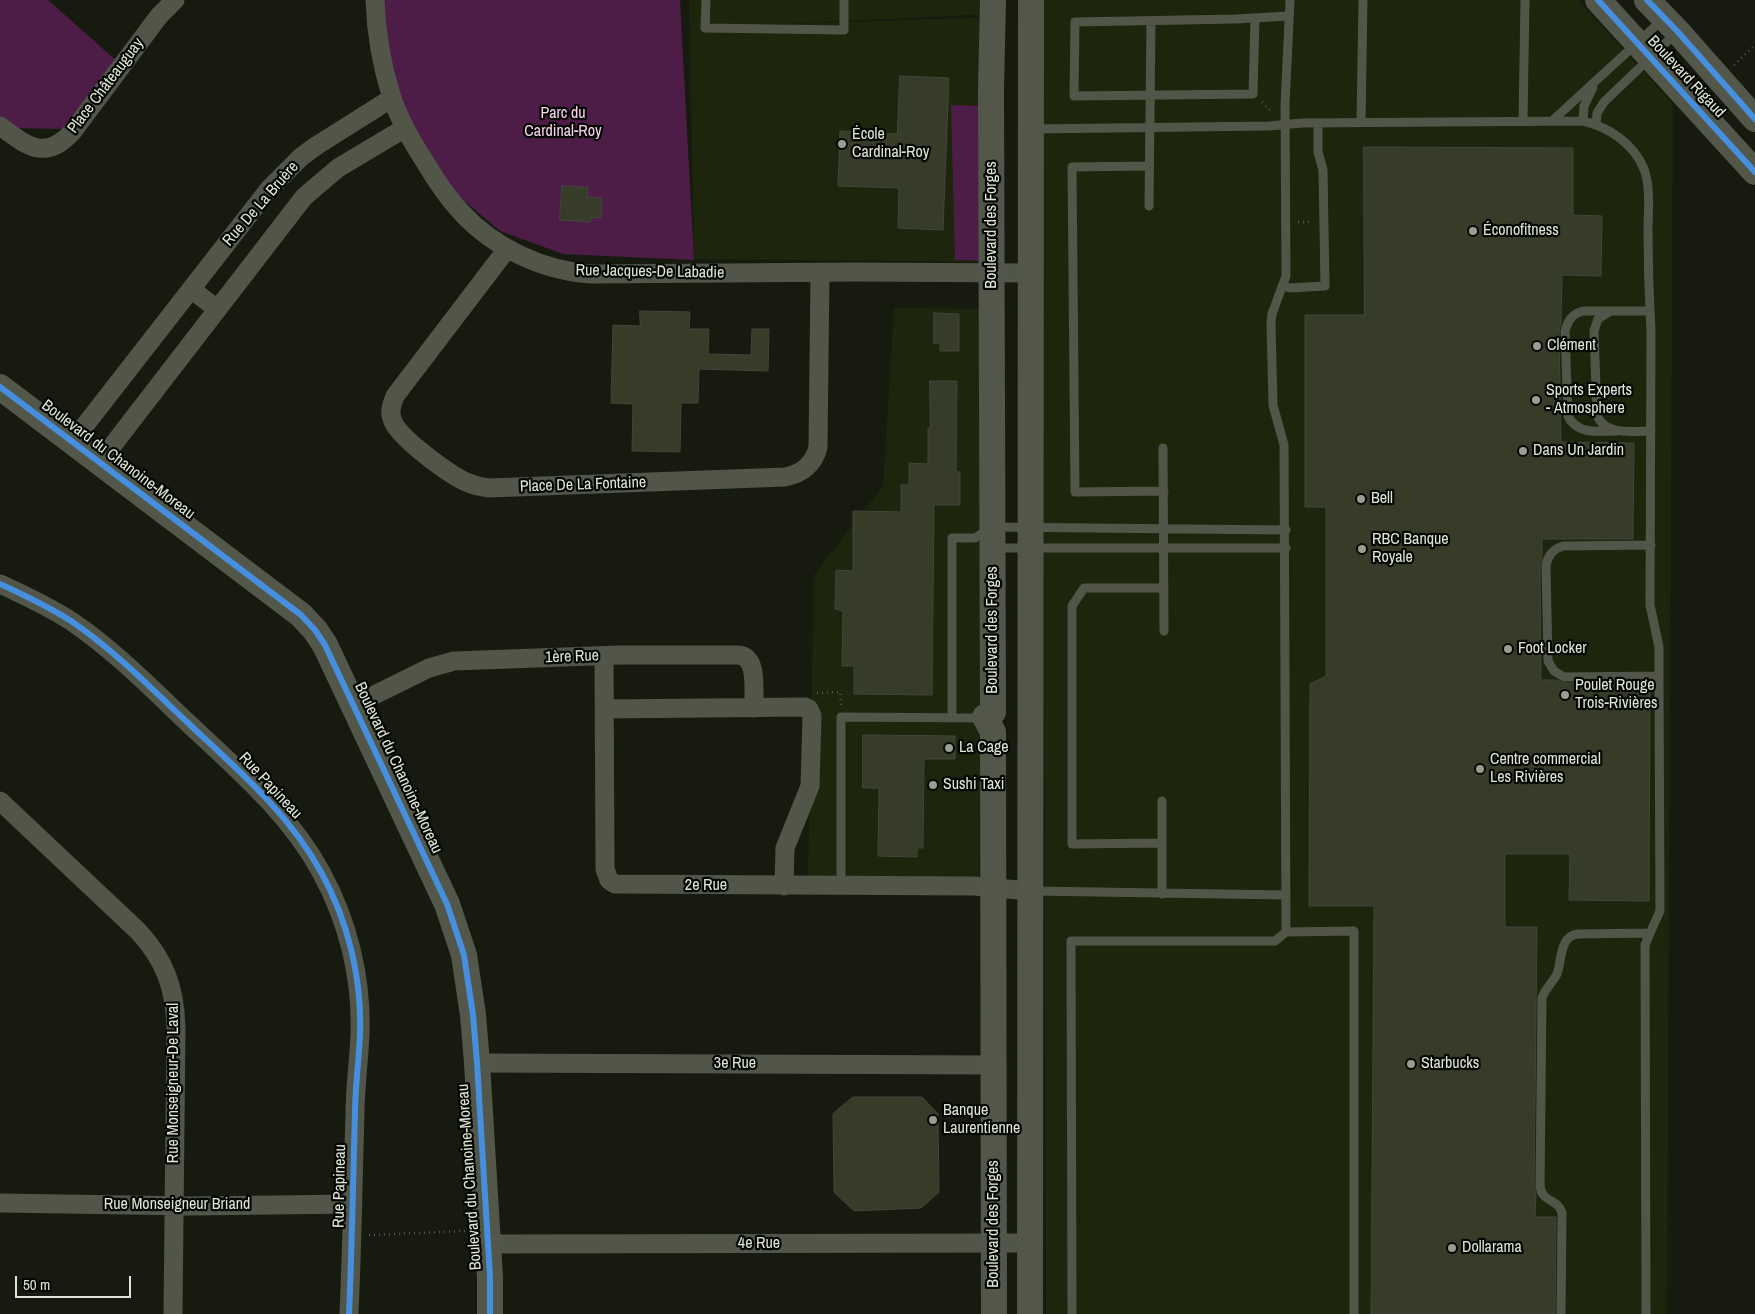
<!DOCTYPE html>
<html>
<head>
<meta charset="utf-8">
<style>
  body { margin:0 }
  #map { position:relative; width:1755px; height:1314px; overflow:hidden; background:#171a0f; font-family:"Archivo Narrow",sans-serif }
  canvas { display:block }
  .scale { position:absolute; left:15px; top:1276px; width:116px; height:22px; box-sizing:border-box; border:2px solid #e0e5d8; border-top:0; padding-left:6px; font-size:15px; line-height:18px; white-space:nowrap; color:#e0e5d8; -webkit-text-stroke:4px #050802; paint-order:stroke }
</style>
</head>
<body>
<div id="map">
<canvas width="1755" height="1314"></canvas>
<div class="scale">50 m</div>
</div>
<script>
const ctx = document.querySelector('canvas').getContext('2d');
ctx.lineJoin = 'round';
function fill(path, color) { ctx.fillStyle = color; ctx.fill(path, 'evenodd'); }
function trace(path, color, width, dash) { ctx.strokeStyle = color; ctx.lineWidth = width; ctx.lineCap = dash ? 'butt' : 'round'; ctx.setLineDash(dash || []); ctx.stroke(path); }
function write(font, color, halo, rows, align = 'center') {
  ctx.font = font + ' "Archivo Narrow",sans-serif'; ctx.lineWidth = 4.5; ctx.setLineDash([]); ctx.textBaseline = 'middle'; ctx.strokeStyle = halo; ctx.fillStyle = color; for (const [text, x, y, turn = 0] of rows) {
    ctx.save(); ctx.translate(x, y); ctx.rotate((+turn || 0) * Math.PI / 180); ctx.textAlign = isNaN(turn) ? turn : align; if (halo) ctx.strokeText(text, 0, 0); ctx.fillText(text, 0, 0); ctx.restore();
  }
}
fill(new Path2D(`
  M689,0H992V14L765,25L992,17L993,262L694,259Z
  M1042,0H1578L1673,104L1667,1314H1046Z
  M894,308L987,309L979,877L808,876L814,575L883,486Z`), '#1d250c');
fill(new Path2D(`
  M0,0H48L118,62L63,129L9,128L0,119Z
  M381,0H680L694,260L563,254L500,231L456,194L398,117Z
  M951,105L992,106V261L955,260Z`), '#4d1d47');
const building = new Path2D(`
  M900,76L949,78L943,230L898,228L899,188L838,186L840,131L897,134Z
  M1364,147L1573,148V215L1602,216L1601,276L1562,275L1561,322L1559,331L1561,442L1634,443L1633,539H1542V558L1540,565L1541,680H1557L1564,683L1650,682L1649,901L1569,900L1570,854H1505V927H1537L1534,1185L1536,1194L1535,1217H1556L1555,1314H1371L1374,906H1309L1310,684L1326,676V507H1305V315H1364Z
  M562,186L588,187L587,197L602,198L601,218L591,217L590,222L560,220Z
  M640,311L690,312L689,329H709L708,354L751,355L752,329H769L768,371L699,369L698,403H681L680,452L632,451L633,404L611,403L613,325L640,326Z
  M934,313L959,314V351H940V343H934Z
  M930,381H957L956,472H960V505H934L932,695L854,694V666H842L843,611L835,609L836,570L853,571V511L901,512V485H909V463L928,464V428H930Z
  M863,735L955,736V759H924L923,848H917V857L878,856L879,788H863Z
  M853,1097H922L938,1114L939,1192L921,1208L854,1211L834,1192L833,1114Z`);
fill(building, '#373c29');
trace(building, '#42453c', 1);
trace(new Path2D(`
  M1734,65L1755,45
  M1262,102L1272,112
  M1298,222H1312
  M817,693L840,692L841,706
  M369,1235L466,1231`), '#52564b', 2.5, [1, 4]);
trace(new Path2D(`
  M706,0L705,28L844,30V0
  M1255,18L1253,94L1074,96L1075,22L1236,19L1288,16
  M1523,121L1525,0
  M1552,121L1662,20
  M1583,121L1584,106L1593,87
  M1361,122L1363,0
  M1596,124L1597,113L1604,102L1677,32
  M1033,129L1269,126L1302,123L1583,121C1609,127 1634,144 1644,169C1651,188 1648,212 1648,231C1648,264 1649,298 1651,331L1650,605L1659,647V676L1660,911L1650,933L1578,934C1559,936 1562,961 1557,974C1553,982 1545,989 1542,998L1540,1185C1541,1203 1558,1198 1562,1213L1561,1314
  M1148,166L1072,167L1075,492L1164,491
  M1149,206L1151,21
  M1282,286L1290,288L1325,286L1323,170L1318,152V123
  M1609,312L1598,319L1594,331L1597,416C1607,436 1632,431 1651,431
  M1616,431C1598,431 1577,435 1568,416L1565,331C1568,320 1572,314 1583,311H1650
  M1163,448L1164,631
  M1651,545L1563,546C1553,549 1548,555 1546,565L1548,661L1554,671L1564,677L1659,676
  M994,548H1286
  M952,718V538H975L992,527L1286,530
  M1162,801V894
  M1162,843L1072,844V606L1084,588H1164
  M841,886V717L984,718
  M1033,891L1286,895
  M1286,932L1284,445L1273,405L1271,324L1272,314L1286,276L1285,105L1290,0
  M1072,1314L1071,941H1275L1286,932L1354,931V1314
  M1646,1314L1645,945L1650,933`), '#515649', 9);
trace(new Path2D(`
  M375,0C376,32 382,67 392,98C400,121 412,142 425,162C435,179 447,197 461,212C494,248 543,271 592,274L854,272L1030,273
  M0,126C27,146 46,162 73,131L159,16L175,0
  M507,249L395,396C392,404 389,411 392,419C397,437 449,474 466,482C473,485 481,487 489,488L785,477C802,474 814,464 818,447L820,273
  M191,289L217,309
  M72,442L269,189L301,157L316,146L392,98
  M99,463L304,197L338,168L405,128
  M0,584C24,595 49,607 71,621C114,650 151,688 188,723C236,768 289,813 321,872C348,921 362,978 360,1034C359,1061 355,1087 355,1114C353,1181 352,1247 349,1314
  M604,656L605,869L609,880L615,884L974,886L1030,891
  M354,705L429,668L454,661L619,655H738C759,656 753,692 754,708
  M605,709L805,707L809,709L812,716L810,786L785,848L784,886
  M0,801L138,931C165,960 175,988 176,1028L173,1314
  M477,1063L994,1065
  M0,1203L192,1206L353,1204
  M488,1244L1030,1243`), '#515649', 19);
trace(new Path2D(`
  M993,0L991,89L993,712L985,717L993,732L994,1314
  M1598,0L1755,172
  M1647,0L1678,32L1755,119
  M0,387L301,615L315,630L325,645L447,904L464,955L473,1015L477,1063L490,1277V1314
  M1030,1314L1031,0`), '#52574a', 26);
trace(new Path2D(`
  M1598,0L1755,172
  M1647,0L1678,32L1755,119
  M0,387L301,615L315,630L325,645L447,904L464,955L473,1015L477,1063L490,1277V1314
  M0,584C24,595 49,607 71,621C114,650 151,688 188,723C236,768 289,813 321,872C348,921 362,978 360,1034C359,1061 355,1087 355,1114C353,1181 352,1247 349,1314`), '#468fdf', 6);
for (const [x, y, r, color] of [
  [842,144,5,"#9a9e92"],
  [1473,231,5,"#9a9e92"],
  [1537,346,5,"#9a9e92"],
  [1536,400,5,"#9a9e92"],
  [1523,451,5,"#9a9e92"],
  [1361,499,5,"#9a9e92"],
  [1362,549,5,"#9a9e92"],
  [1508,649,5,"#9a9e92"],
  [1565,695,5,"#9a9e92"],
  [949,748,5,"#9a9e92"],
  [1480,769,5,"#9a9e92"],
  [933,785,5,"#9a9e92"],
  [1411,1064,5,"#9a9e92"],
  [933,1120,5,"#9a9e92"],
  [1452,1248,5,"#9a9e92"]
]) { const dot = new Path2D(); dot.arc(x, y, r, 0, 2 * Math.PI); ctx.fillStyle = color; ctx.fill(dot); trace(dot, '#050802', 2); }
write('16px', '#e0e5d8', '#050802', [
  ["Boulevard Rigaud",1686,77,47],
  ["Place Châteauguay",106,86,-53],
  ["Rue De La Bruère",261,204,-49],
  ["Boulevard des Forges",992,225,-90],
  ["Rue Jacques-De Labadie",650,272,1],
  ["Boulevard du Chanoine-Moreau",118,460,37],
  ["Place De La Fontaine",583,485,-2],
  ["Boulevard des Forges",993,630,-90],
  ["1ère Rue",572,657,-2],
  ["Boulevard du Chanoine-Moreau",398,768,65],
  ["Rue Papineau",270,786,47],
  ["2e Rue",706,886],
  ["3e Rue",735,1064],
  ["Rue Monseigneur-De Laval",174,1083,-90],
  ["Boulevard du Chanoine-Moreau",470,1177,-94],
  ["Rue Papineau",340,1186,-89],
  ["Rue Monseigneur Briand",177,1205],
  ["Boulevard des Forges",994,1224,-90],
  ["4e Rue",759,1244]
]);
write('16px', '#f9d2f2', '#050802', [
  ["Parc du",563,114],
  ["Cardinal-Roy",563,132]
]);
write('16px', '#e0e5d8', '#050802', [
  ["École",852,135],
  ["Cardinal-Roy",852,153],
  ["Éconofitness",1483,231],
  ["Clément",1547,346],
  ["Sports Experts",1546,391],
  ["- Atmosphere",1546,409],
  ["Dans Un Jardin",1533,451],
  ["Bell",1371,499],
  ["RBC Banque",1372,540],
  ["Royale",1372,558],
  ["Foot Locker",1518,649],
  ["Poulet Rouge",1575,686],
  ["Trois-Rivières",1575,704],
  ["La Cage",959,748],
  ["Centre commercial",1490,760],
  ["Les Rivières",1490,778],
  ["Sushi Taxi",943,785],
  ["Starbucks",1421,1064],
  ["Banque",943,1111],
  ["Laurentienne",943,1129],
  ["Dollarama",1462,1248]
], 'left');
</script>
</body>
</html>
